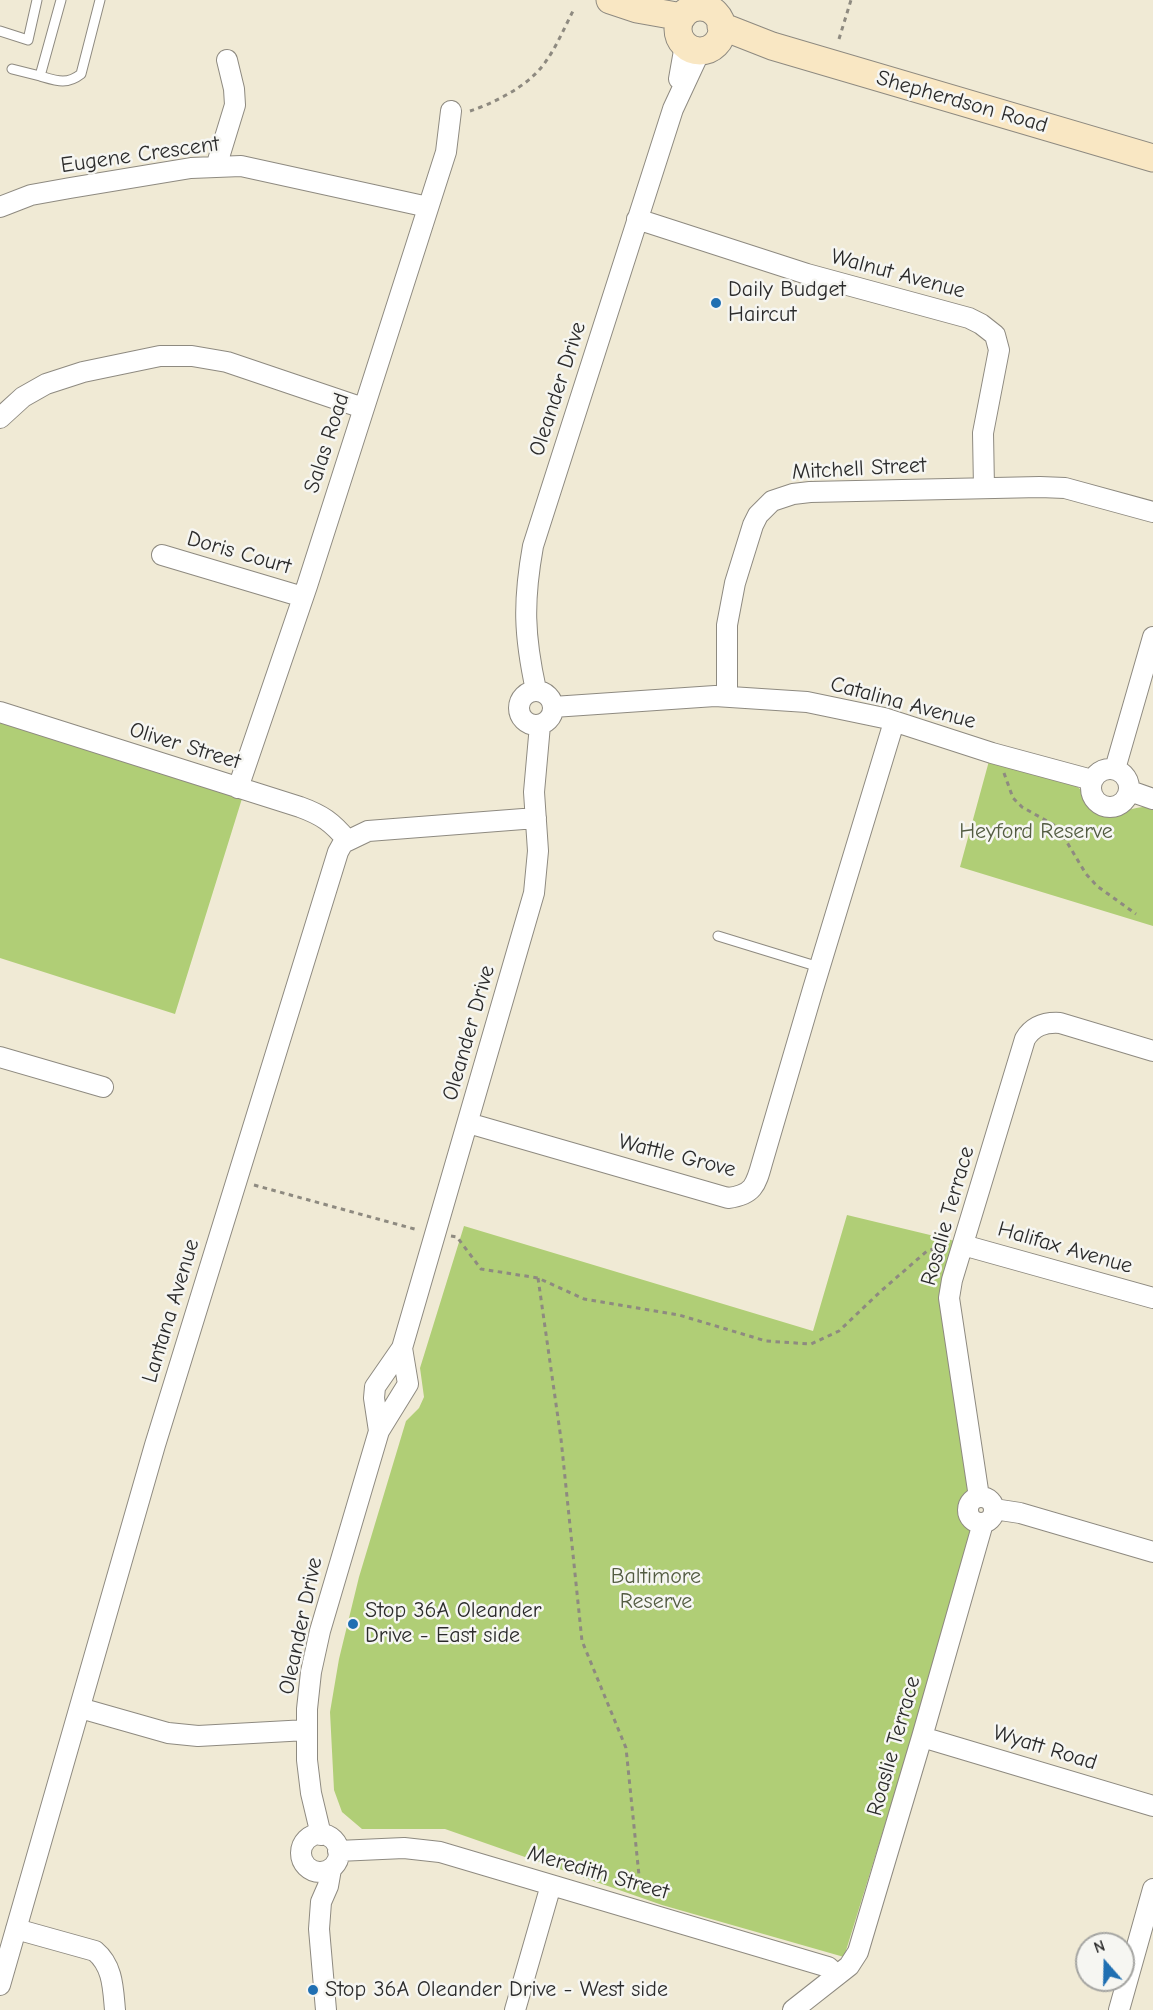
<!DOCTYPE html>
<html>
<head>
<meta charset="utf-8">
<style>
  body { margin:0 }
  #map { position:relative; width:1153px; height:2010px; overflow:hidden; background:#f0ead5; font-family:"Comic Neue",sans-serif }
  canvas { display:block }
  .north { position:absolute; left:1075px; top:1932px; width:60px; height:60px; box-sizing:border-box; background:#f6f6f2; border:2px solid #a5a5a2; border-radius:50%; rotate:340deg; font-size:16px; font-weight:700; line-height:24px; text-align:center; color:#2b2b2b }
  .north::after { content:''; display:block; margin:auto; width:21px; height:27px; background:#1f6fb2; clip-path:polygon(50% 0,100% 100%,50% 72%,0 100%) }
</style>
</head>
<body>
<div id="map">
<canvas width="1153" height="2010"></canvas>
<div class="north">N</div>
</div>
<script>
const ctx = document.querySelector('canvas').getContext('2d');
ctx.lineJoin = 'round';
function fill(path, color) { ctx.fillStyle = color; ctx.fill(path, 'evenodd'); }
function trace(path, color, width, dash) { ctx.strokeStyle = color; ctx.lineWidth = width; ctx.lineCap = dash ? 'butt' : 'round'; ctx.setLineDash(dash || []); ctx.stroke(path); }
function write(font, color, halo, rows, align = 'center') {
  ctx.font = font + ' "Comic Neue",sans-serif'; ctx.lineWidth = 5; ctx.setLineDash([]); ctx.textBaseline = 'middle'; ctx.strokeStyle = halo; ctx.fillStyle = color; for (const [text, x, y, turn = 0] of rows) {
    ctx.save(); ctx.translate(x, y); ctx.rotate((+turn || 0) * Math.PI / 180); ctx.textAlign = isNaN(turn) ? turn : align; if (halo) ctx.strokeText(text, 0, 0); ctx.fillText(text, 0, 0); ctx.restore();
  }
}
fill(new Path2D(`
  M0,712L245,789L175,1014L0,958Z
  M989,761L1075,785C1086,792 1089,806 1102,811C1118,818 1135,803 1153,808V926L960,867Z
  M847,1215L955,1241L970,1495C960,1512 967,1517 971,1534L912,1737L844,1957L662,1905L445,1829H362L342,1812L334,1790L330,1712L339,1659L359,1577L406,1421L419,1408L424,1397L420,1368L464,1226L813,1331Z`), '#b0ce76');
const lane = new Path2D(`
  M61,0L40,76C57,81 67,85 81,74L100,0
  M0,31L28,40L37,0
  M12,69L40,76
  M718,936L819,967`);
const street = new Path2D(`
  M679,79L685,45
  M216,167L235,105L234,89L227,60
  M0,207L31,195L70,188L191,168L241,166L428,207
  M637,219L807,274L969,318L981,324L995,335L999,350L983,433L984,488
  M0,418L23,397L46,384L83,372L160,356H192L227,362L363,408
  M162,555L303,597
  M536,690C524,635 523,602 533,546L673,109L700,51
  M519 708a17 17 0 1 1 34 0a17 17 0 1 1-34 0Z
  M727,696V625L735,583L753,525L758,515L772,501L793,494L810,492L1040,487L1065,488L1153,512
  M553,707L715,696L807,702L884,718L992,753L1092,780
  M0,712L300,807C322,815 332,822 347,840
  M1091 788a19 19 0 1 1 38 0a19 19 0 1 1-38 0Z
  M1115,769L1153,637
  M238,788L307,586L446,152L451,111
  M1130,791L1153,799
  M0,1057L103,1087
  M468,1123L728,1198C753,1195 756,1185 762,1163L813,989L894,722
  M963,1245L1153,1298
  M379,1431L374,1398L375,1387L402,1348L534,893L538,851L534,792L540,725
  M979,1497L949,1298L952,1280L1025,1039C1033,1026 1044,1022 1060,1023L1153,1051
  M968 1510a13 13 0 1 1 26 0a13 13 0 1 1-26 0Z
  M994,1509L1020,1513L1153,1552
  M80,1708L168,1733L198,1736L307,1730
  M922,1737L1153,1806
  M301 1853a19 19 0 1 1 38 0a19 19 0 1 1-38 0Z
  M321,1835L311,1793L307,1760V1709L311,1672L320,1631L379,1431L408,1384L402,1348
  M338,1851L404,1848L440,1852L828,1967L837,1975
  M16,1929L95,1951C113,1966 113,1988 115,2010
  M0,1985L155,1445L338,852L343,843L368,831L536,818
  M326,2010L319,1929L321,1902L328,1886L331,1869
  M515,2010L551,1885
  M793,2010L849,1966L858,1952L922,1737L983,1523
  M1119,2010L1153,1889`);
const secondary = new Path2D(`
  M610,0L637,9L682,17
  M678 29a22 22 0 1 1 44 0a22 22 0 1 1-44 0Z
  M721,26L772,46L1153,158`);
trace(lane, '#8e8a80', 11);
trace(street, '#8e8a80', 22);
trace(secondary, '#8e8a80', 29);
trace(new Path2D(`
  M839,39L851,0
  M470,111C489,105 517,91 532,77C551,61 563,30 574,9
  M1004,773L1013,798L1022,807L1054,825L1062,834L1086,874L1097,886L1136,914
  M254,1185L418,1230
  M451,1236L457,1237L481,1269L538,1278L584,1299L679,1315L766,1341L811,1344L839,1331L881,1291L927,1251L944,1246
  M538,1278L561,1439L582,1641L626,1748L641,1895`), '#8e8a80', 3, [4.5, 4.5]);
trace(lane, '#fff', 9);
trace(street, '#fff', 20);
trace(secondary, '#f9e7c3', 27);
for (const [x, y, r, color] of [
  [716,303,6,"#1f6fb2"],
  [353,1624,6,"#1f6fb2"],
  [313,1990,6,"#1f6fb2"]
]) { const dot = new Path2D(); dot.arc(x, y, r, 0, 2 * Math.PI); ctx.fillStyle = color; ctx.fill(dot); trace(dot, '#f6f6f2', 2); }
write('22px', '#2b2b2b', '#f6f6f2', [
  ["Shepherdson Road",962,102,16],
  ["Eugene Crescent",140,155,-8],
  ["Walnut Avenue",898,274,15],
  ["Oleander Drive",558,389,-72],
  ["Salas Road",327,443,-72],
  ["Mitchell Street",859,469,-3],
  ["Doris Court",239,553,16],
  ["Catalina Avenue",903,703,15],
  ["Oliver Street",185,746,17],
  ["Oleander Drive",469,1033,-74],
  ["Wattle Grove",677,1156,14],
  ["Rosalie Terrace",948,1216,-74],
  ["Halifax Avenue",1065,1248,16],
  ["Lantana Avenue",171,1311,-73],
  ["Oleander Drive",301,1626,-78],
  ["Roaslie Terrace",894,1746,-74],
  ["Wyatt Road",1045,1748,17],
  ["Meredith Street",598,1873,16]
]);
write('22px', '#2b2b2b', '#f6f6f2', [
  ["Daily Budget",728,290],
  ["Haircut",728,315],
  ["Stop 36A Oleander",365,1611],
  ["Drive - East side",365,1636],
  ["Stop 36A Oleander Drive - West side",325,1990]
], 'left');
write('22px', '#535c42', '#f6f6f2', [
  ["Heyford Reserve",1036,832],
  ["Baltimore",656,1577],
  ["Reserve",656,1602]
]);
</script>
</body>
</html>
